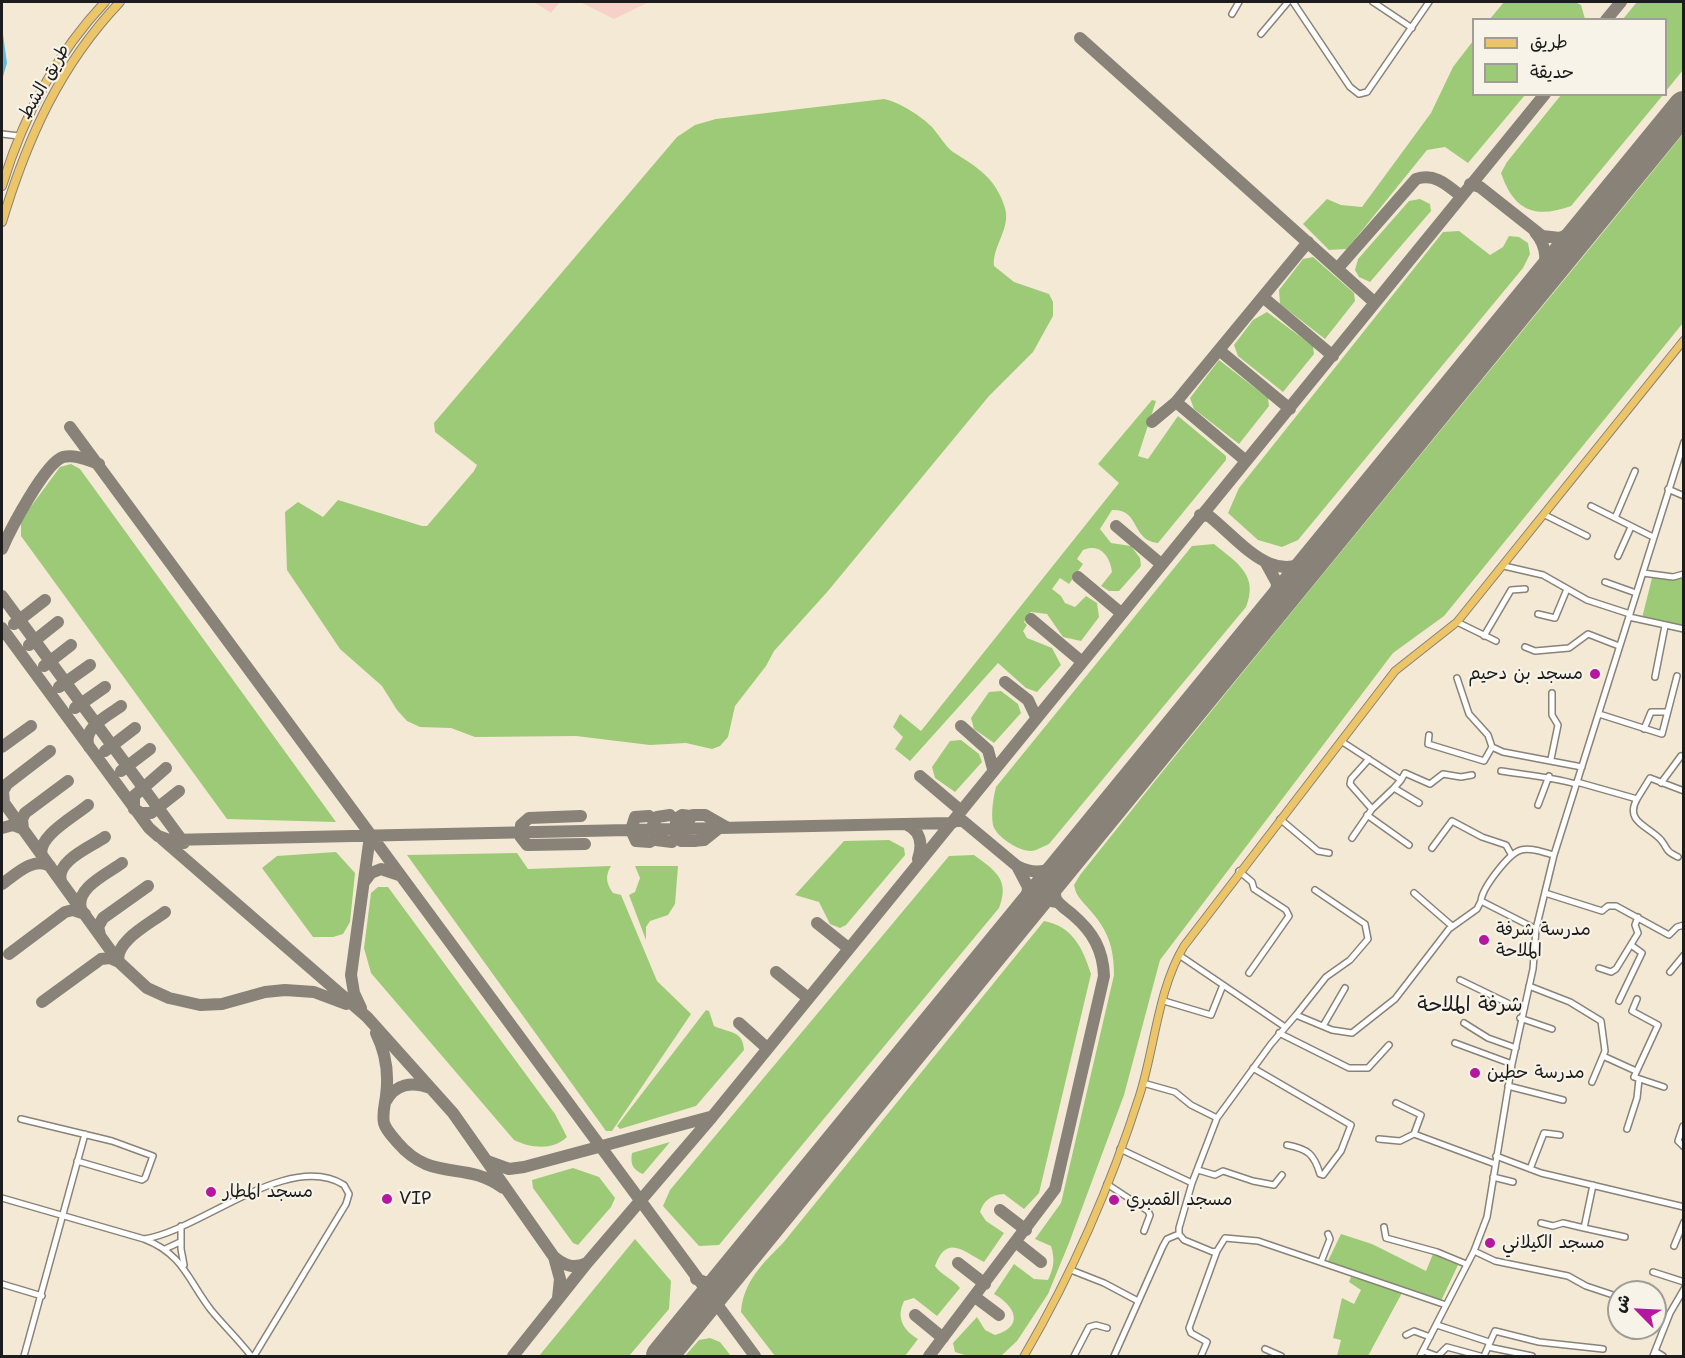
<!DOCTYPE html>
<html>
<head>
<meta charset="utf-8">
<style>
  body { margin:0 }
  #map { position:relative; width:1685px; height:1358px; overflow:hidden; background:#f4e9d4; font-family:"Shantell Sans","Playpen Sans Arabic",sans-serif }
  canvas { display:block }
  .frame { position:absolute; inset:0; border:3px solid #1c1c1c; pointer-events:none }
  .legend { position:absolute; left:1472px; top:18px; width:195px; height:78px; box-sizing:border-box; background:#f7f3e8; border:2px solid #9f9d96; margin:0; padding:8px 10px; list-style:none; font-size:18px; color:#1c1c1c }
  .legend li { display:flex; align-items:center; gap:12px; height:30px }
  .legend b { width:30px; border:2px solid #9f9d96 }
  .north { position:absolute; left:1607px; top:1280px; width:60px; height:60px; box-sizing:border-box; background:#f7f3e8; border:2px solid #9f9d96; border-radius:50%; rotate:294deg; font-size:16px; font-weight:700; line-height:24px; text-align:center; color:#1c1c1c }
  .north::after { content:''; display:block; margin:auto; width:21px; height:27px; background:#b5179e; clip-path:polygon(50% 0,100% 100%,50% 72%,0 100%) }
</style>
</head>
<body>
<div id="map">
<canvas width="1685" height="1358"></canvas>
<div class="frame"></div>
<ul class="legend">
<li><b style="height:8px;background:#ecc569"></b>طريق</li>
<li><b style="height:16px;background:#9dca77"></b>حديقة</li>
</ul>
<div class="north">ش</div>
</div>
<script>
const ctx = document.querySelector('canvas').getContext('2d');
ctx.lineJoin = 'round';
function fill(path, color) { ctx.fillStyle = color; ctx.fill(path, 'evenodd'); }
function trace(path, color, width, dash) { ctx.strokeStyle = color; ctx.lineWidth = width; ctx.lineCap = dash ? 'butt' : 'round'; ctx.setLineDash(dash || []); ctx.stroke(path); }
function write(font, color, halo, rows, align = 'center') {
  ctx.font = font + ' "Shantell Sans","Playpen Sans Arabic",sans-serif'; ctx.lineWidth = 4.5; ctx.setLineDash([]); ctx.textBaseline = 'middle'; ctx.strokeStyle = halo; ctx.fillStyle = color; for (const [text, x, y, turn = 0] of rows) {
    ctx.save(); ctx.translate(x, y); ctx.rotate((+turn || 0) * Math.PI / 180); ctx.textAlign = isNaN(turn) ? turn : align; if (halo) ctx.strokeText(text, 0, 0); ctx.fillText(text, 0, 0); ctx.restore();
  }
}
fill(new Path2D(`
  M534,2H560L551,13Z
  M580,2H649L614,19Z`), '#f7d1c7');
fill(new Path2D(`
  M1504,2H1575L1581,5L1585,19H1490Z
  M1637,2H1683V70L1666,91V20L1623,19Z
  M1473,41L1474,94L1525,95L1468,163L1445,147L1427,150L1347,249L1329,250L1303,224L1327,199L1341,205L1362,207L1431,113L1453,67Z
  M1561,95H1663L1571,206C1535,219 1514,211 1501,173L1507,162Z
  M884,99C899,102 921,116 932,127C939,135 945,146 953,152C977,167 996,178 1005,208C1011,229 992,246 994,266L1014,282L1049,294L1053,302V316L1033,352L989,396L828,591L774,651L766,666L735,706L728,737L720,746L712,749L686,743L650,745L576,736L475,737L451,728L420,727L407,721L397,710L382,686L340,649L287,570L285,512L298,502L323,517L338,500L422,526H427L474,471L477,465L435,432L434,423L677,137L695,125L716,119Z
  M1683,134V323L1444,616L1393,653L1160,960L1124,1095L1069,1243L1048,1294L1017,1341L1001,1356H968L955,1352L953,1343L977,1317L985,1330L995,1335C1025,1326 1015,1306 994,1294L1014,1264L1034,1279L1048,1280C1054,1267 1055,1259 1051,1246L1035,1239L1061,1203L1114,975C1114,947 1108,930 1089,909C1081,900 1076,896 1074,885L1080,875C1278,625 1483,381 1683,134Z
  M1420,199L1430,204L1431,211L1370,282L1359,277L1355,270L1358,259L1409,201Z
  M1459,231L1490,255L1503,247L1509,236L1519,237L1528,243L1530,254L1523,268L1298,540L1282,547L1258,540L1228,513L1239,488L1443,232Z
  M1313,257L1354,293L1355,301L1325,339L1280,304L1279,290L1303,259Z
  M1267,312L1313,346L1314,354L1283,392L1238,356L1234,345L1253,320Z
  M1219,360L1268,398L1269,406L1239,444L1194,409L1190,398Z
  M1152,400L1156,401L1138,456L1148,459L1178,416L1226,456V460L1158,543C1130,540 1141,509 1112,510L1100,529L1111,543L1131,546L1140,558L1141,566L1119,591H1109L1101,586L1112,572C1110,555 1099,543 1083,550L1077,559L1083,564L1069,584L1060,578L1052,589L1061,596L1065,603L1075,607L1086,596L1097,603L1099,617L1081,641L1063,637L1047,614L1031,612L1024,622L1027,625L1023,631L1027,638L1052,648L1061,665L1037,692L1026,688L998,663L910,761L895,749L903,737L893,727L900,714L921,731L1119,483L1098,464Z
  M71,464L80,469L336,822L227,819L21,536V520L60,467Z
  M1214,544C1237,563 1259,575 1246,607L1049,844C1044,846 1036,851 1031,851C1019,851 996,837 993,825C991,813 993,799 996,787L1192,546Z
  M1652,578H1683V628L1642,618Z
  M1001,691L1018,704L1021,713L994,743L974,729L971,718L989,692Z
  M961,740L979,754L982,762L955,792L935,778L932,767L950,741Z
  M889,840L904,848L905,855L846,925L840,928L830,924L819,902L795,895L844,841Z
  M336,852L355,873L350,922L343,934L333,937H313L262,868L277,856Z
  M517,853L528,869L611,866C605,876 606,883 613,893L621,895L657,981L691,1014L612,1131H606L407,855Z
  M974,855C996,871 1010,880 999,908L719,1245L699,1246L663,1206L670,1190L949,856Z
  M635,866H678L675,904L668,915L650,921L646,927V940L629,895L635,892L640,878Z
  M378,887H388L555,1114L567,1137C552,1151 531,1148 514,1140L371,973L364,948L371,893Z
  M1044,921C1072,926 1083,948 1091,974L1039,1193L1024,1209L1004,1194C991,1195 984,1200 980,1212L986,1221L1004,1233L984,1262C964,1252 947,1233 935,1266C941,1275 953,1279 960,1288L937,1316L914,1298L904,1301C896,1318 903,1330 918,1339L905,1356H775L741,1312C743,1282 763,1263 783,1243Z
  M706,1010L709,1011L714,1026C729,1033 743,1030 744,1050L696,1106L620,1129L617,1126Z
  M670,1142L643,1174C633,1170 630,1164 632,1153Z
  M573,1168L599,1177L615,1198L611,1207L578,1245L573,1243L533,1188L532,1180Z
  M1341,1234L1372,1244L1426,1271L1433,1254L1458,1265L1440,1303L1381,1279L1327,1263Z
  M635,1239L671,1281L669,1309L629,1356H539Z
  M1351,1277L1403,1291L1368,1356H1337L1341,1340L1333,1338L1342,1298L1354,1304L1361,1290L1349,1282Z
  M710,1338L720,1342L731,1356H685L699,1340Z`), '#9dca77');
fill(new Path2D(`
  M2,27L7,63L2,80Z`), '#61bddf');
trace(new Path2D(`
  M1606,20L1621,2
  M1080,38L1374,302
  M1470,184L1480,187L1542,236L1560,238L1585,227
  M1535,232C1548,247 1547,263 1541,281
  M1337,269L1416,179C1435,173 1446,184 1461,196
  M1264,298L1333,356
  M1219,350L1290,409
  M1176,402L1246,461
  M1152,422L1176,402L1308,242
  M70,427L755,1356
  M1200,515L1209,516C1243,543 1272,587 1316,557
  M1116,526L1161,564
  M2,549C10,530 45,463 63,457C75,454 87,460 99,464
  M1266,563L1277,583L1275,607
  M1078,577L1121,613
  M2,596L184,843
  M1031,619L1081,661
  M14,624L45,600
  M2,628L149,828L158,836L169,840L950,823
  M29,645L58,622
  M44,666L71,645
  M1005,682L1028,700L1036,717
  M59,687L90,665
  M75,708L105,687
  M961,726L988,750L993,769
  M2,747L31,726
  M89,747C81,728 108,716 121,706
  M105,751L135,728
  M121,771L150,749
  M920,776L959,809
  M2,800L119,962L147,988L169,998L200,1005L222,1004L265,992L285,990L314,992L346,1004
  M4,803L3,791L7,784L50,751
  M151,813H141L134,809V796L166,768
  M151,813L179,791
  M670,815L657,817L653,825L656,840L672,842
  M581,816L529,818L521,825L520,836L527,845L585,844
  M649,816L635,817L631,830L636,841L650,842
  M691,816L682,815L676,819V836L681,841H696
  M905,824C921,830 923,844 918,859
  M949,825L955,821H963L1017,866
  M2,828L13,825L23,829L22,819L25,813L68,781
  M719,828L704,840L693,841L687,834L686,823L693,815H705L726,827
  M162,839L367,1017L453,1113L554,1257L560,1279L558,1298
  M42,856C36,837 74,817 88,805
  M61,881C55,861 91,847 105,837
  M365,881L371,873L381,869L399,875
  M2,884C15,875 33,856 50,866
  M1031,905L1046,900L1057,902
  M81,909C75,888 107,874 122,863
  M1026,911L1028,887L1017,866C1038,877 1053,870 1070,857
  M817,923L847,947
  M100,935L98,927L103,918L148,886
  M9,954L65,912L73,910L85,914
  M119,962C113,942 151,923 165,912
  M776,972L808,998
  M42,1002L101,959L110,958L119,962
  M361,1008L354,993L351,975L370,836
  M739,1023L767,1048
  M376,1033C386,1053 389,1074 386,1096C385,1104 382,1114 384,1123C386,1130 392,1136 397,1142C433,1184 463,1159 503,1188
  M386,1101C395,1084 412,1081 430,1088
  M487,1161L509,1169L524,1167L710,1117
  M1000,1210L1026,1230
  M1017,1243L1041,1262
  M554,1257C565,1266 574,1269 587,1263
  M958,1263L985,1284
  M696,1279L710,1284L726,1277
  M975,1297L999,1315
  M915,1315L943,1338
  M513,1356L587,1263L712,1117L1545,94
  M929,1356L1055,1189L1104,976C1103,950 1093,932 1073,915C1067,910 1059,905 1056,899C1053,891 1054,883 1055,875`), '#888278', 12);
trace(new Path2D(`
  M662,1356L1684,107`), '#888278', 32);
const minor = new Path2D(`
  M1293,2L1350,87L1359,94L1367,92L1429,2
  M1373,2L1412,28
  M1232,14L1239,2
  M1261,34L1288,2
  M2,134L19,136
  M1668,489L1684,496
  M1591,506L1653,537
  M1545,515L1587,536
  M1615,518L1635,471
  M1618,556L1631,527
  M1504,566L1543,575L1587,600L1630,614
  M1643,573L1673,577L1684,574
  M1605,582L1636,593
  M1538,614L1555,618L1567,589
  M1629,617L1684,629
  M1457,622L1496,641
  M1484,636L1511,590L1525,589
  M1525,647L1535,651L1569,648L1588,634L1619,646
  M1655,677L1665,626
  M1457,678L1469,714L1488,735L1492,747L1503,752L1582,767
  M1599,714L1662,734L1677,676
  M1644,729L1651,712H1666
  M1429,735L1428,744L1484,761L1492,747
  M1341,741L1401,780L1394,788L1419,803
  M1551,759L1558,725L1552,715V693
  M1501,771C1527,775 1551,777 1576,784
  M1401,780L1405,773L1430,784L1443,774L1461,777L1472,775
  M1577,782L1637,799L1650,778L1684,791
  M1661,783L1681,756
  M1637,799C1624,822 1649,826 1661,840C1669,850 1664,850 1678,857
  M1538,805L1549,776
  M1372,809L1394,788
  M1367,815L1409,845
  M1280,819L1318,851L1329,853
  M1352,838L1372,809L1350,784L1351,779L1369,759
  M1432,848L1452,821L1482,837L1506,845L1511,854
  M1239,871L1252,882L1254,889L1286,910L1289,916L1249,973
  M1414,893L1452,926
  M1545,893L1602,911L1608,906H1616L1669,935L1677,927L1684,925
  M1481,901C1482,888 1509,853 1521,850C1532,847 1544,853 1554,855
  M1179,955L1285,1027
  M1599,968L1611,972L1616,969L1638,933L1635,925L1638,917
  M1670,972L1684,955
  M1460,980L1522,1010
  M1529,986L1570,1002L1601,1021L1605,1051L1592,1082
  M1637,999L1632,1011L1658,1025L1634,1077L1664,1087
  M1164,1001L1211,1015L1223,985
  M1619,1001L1642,953L1631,945
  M1296,1015L1326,977L1350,960L1368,939L1365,924L1315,890
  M1520,1018L1552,1029
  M1464,1023L1488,1038L1516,1048
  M1323,1026L1345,988
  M1279,1033L1349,1068H1368L1389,1045
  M1455,1043L1512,1064
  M1603,1056L1636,1071
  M1253,1068L1351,1125L1341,1151L1323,1175L1320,1174C1314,1154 1308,1149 1287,1145
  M1143,1083L1175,1092L1191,1105L1217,1118
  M1508,1086L1563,1100
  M1396,1103L1421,1115L1414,1134L1495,1164
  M21,1119L112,1141L153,1156L145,1178L142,1180L77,1161
  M1683,1126L1678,1141L1684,1147
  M1627,1129L1637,1098L1639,1079
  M1379,1139L1400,1141L1414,1134
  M1120,1149L1192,1183
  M1496,1156L1541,1173L1684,1207
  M1530,1169L1544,1133L1560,1135
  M1198,1170L1215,1175L1223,1171L1253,1181L1274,1185L1282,1175
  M1493,1177L1513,1182
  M1107,1184L1148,1211L1150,1215L1144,1231
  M1593,1185L1584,1228L1625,1237
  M2,1198L144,1239C183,1254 188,1280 211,1310C224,1326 239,1340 251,1356
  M1541,1223L1553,1226L1563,1223L1584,1228
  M181,1226V1249L184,1265
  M1384,1227L1386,1238L1437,1252L1466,1264
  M144,1239C200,1231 288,1150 344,1185L349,1194L346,1204L254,1356
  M1674,1246L1684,1222
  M165,1249L180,1242
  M1474,1251L1495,1261L1568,1276L1586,1286L1619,1297
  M1321,1262L1330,1239L1328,1234
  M1071,1270L1104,1283L1138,1301
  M1653,1272L1684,1282
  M2,1284L42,1296
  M1446,1305L1258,1241L1225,1238L1217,1251L1213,1252L1184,1240L1179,1234V1228L1192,1183L1217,1118L1271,1044L1296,1015L1332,1030L1352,1033L1395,999L1449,929L1477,909L1481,901L1536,929
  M1437,1325L1489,1342
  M1406,1335L1414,1331L1430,1337
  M1488,1347L1532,1356
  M1265,1349L1281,1356
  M1423,1351L1437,1356
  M1655,1351L1663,1356
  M24,1356L85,1134
  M1074,1356L1089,1327L1096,1325L1107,1328
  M1114,1356L1163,1246L1167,1239L1179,1234
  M1201,1356L1207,1342L1191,1333L1189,1328L1217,1251
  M1420,1356L1474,1251L1487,1217L1512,1064L1533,969L1536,929L1554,855L1684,442
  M1438,1356L1447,1347L1480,1356
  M1484,1356L1495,1331L1539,1342L1603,1349
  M1653,1356L1670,1313L1684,1289`);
const major = new Path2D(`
  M1024,1356C1072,1274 1111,1185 1140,1094C1155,1046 1158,989 1184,946L1395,671L1457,622L1684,340`);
const highway = new Path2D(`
  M2,186C23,117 56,54 105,2
  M2,222C27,139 60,65 120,2`);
trace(minor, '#888278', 8);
trace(major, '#888278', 9);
trace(highway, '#888278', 10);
trace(minor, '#fff', 5);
trace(major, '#ecc569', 7);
trace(highway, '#ecc569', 8);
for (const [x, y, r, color] of [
  [1595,674,6,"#b5179e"],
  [1484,940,6,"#b5179e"],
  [1475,1073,6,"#b5179e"],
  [211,1192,6,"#b5179e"],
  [387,1199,6,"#b5179e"],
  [1114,1200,6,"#b5179e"],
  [1490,1243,6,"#b5179e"]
]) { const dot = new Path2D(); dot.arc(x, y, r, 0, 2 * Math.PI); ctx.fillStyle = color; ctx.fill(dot); trace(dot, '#f7f3e8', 2); }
write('18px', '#1c1c1c', '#f7f3e8', [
  ["طريق الشط",45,82,-60]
]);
write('18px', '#1c1c1c', '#f7f3e8', [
  ["مسجد بن دحيم",1583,674,"right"],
  ["مدرسة شرفة",1496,930],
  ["الملاحة",1496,951],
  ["مدرسة حطين",1487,1073],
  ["مسجد المطار",223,1192],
  ["VIP",399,1199],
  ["مسجد القمبري",1126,1200],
  ["مسجد الكيلاني",1502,1243]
], 'left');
write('21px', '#1c1c1c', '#f7f3e8', [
  ["شرفة الملاحة",1470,1006]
]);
</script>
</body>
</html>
